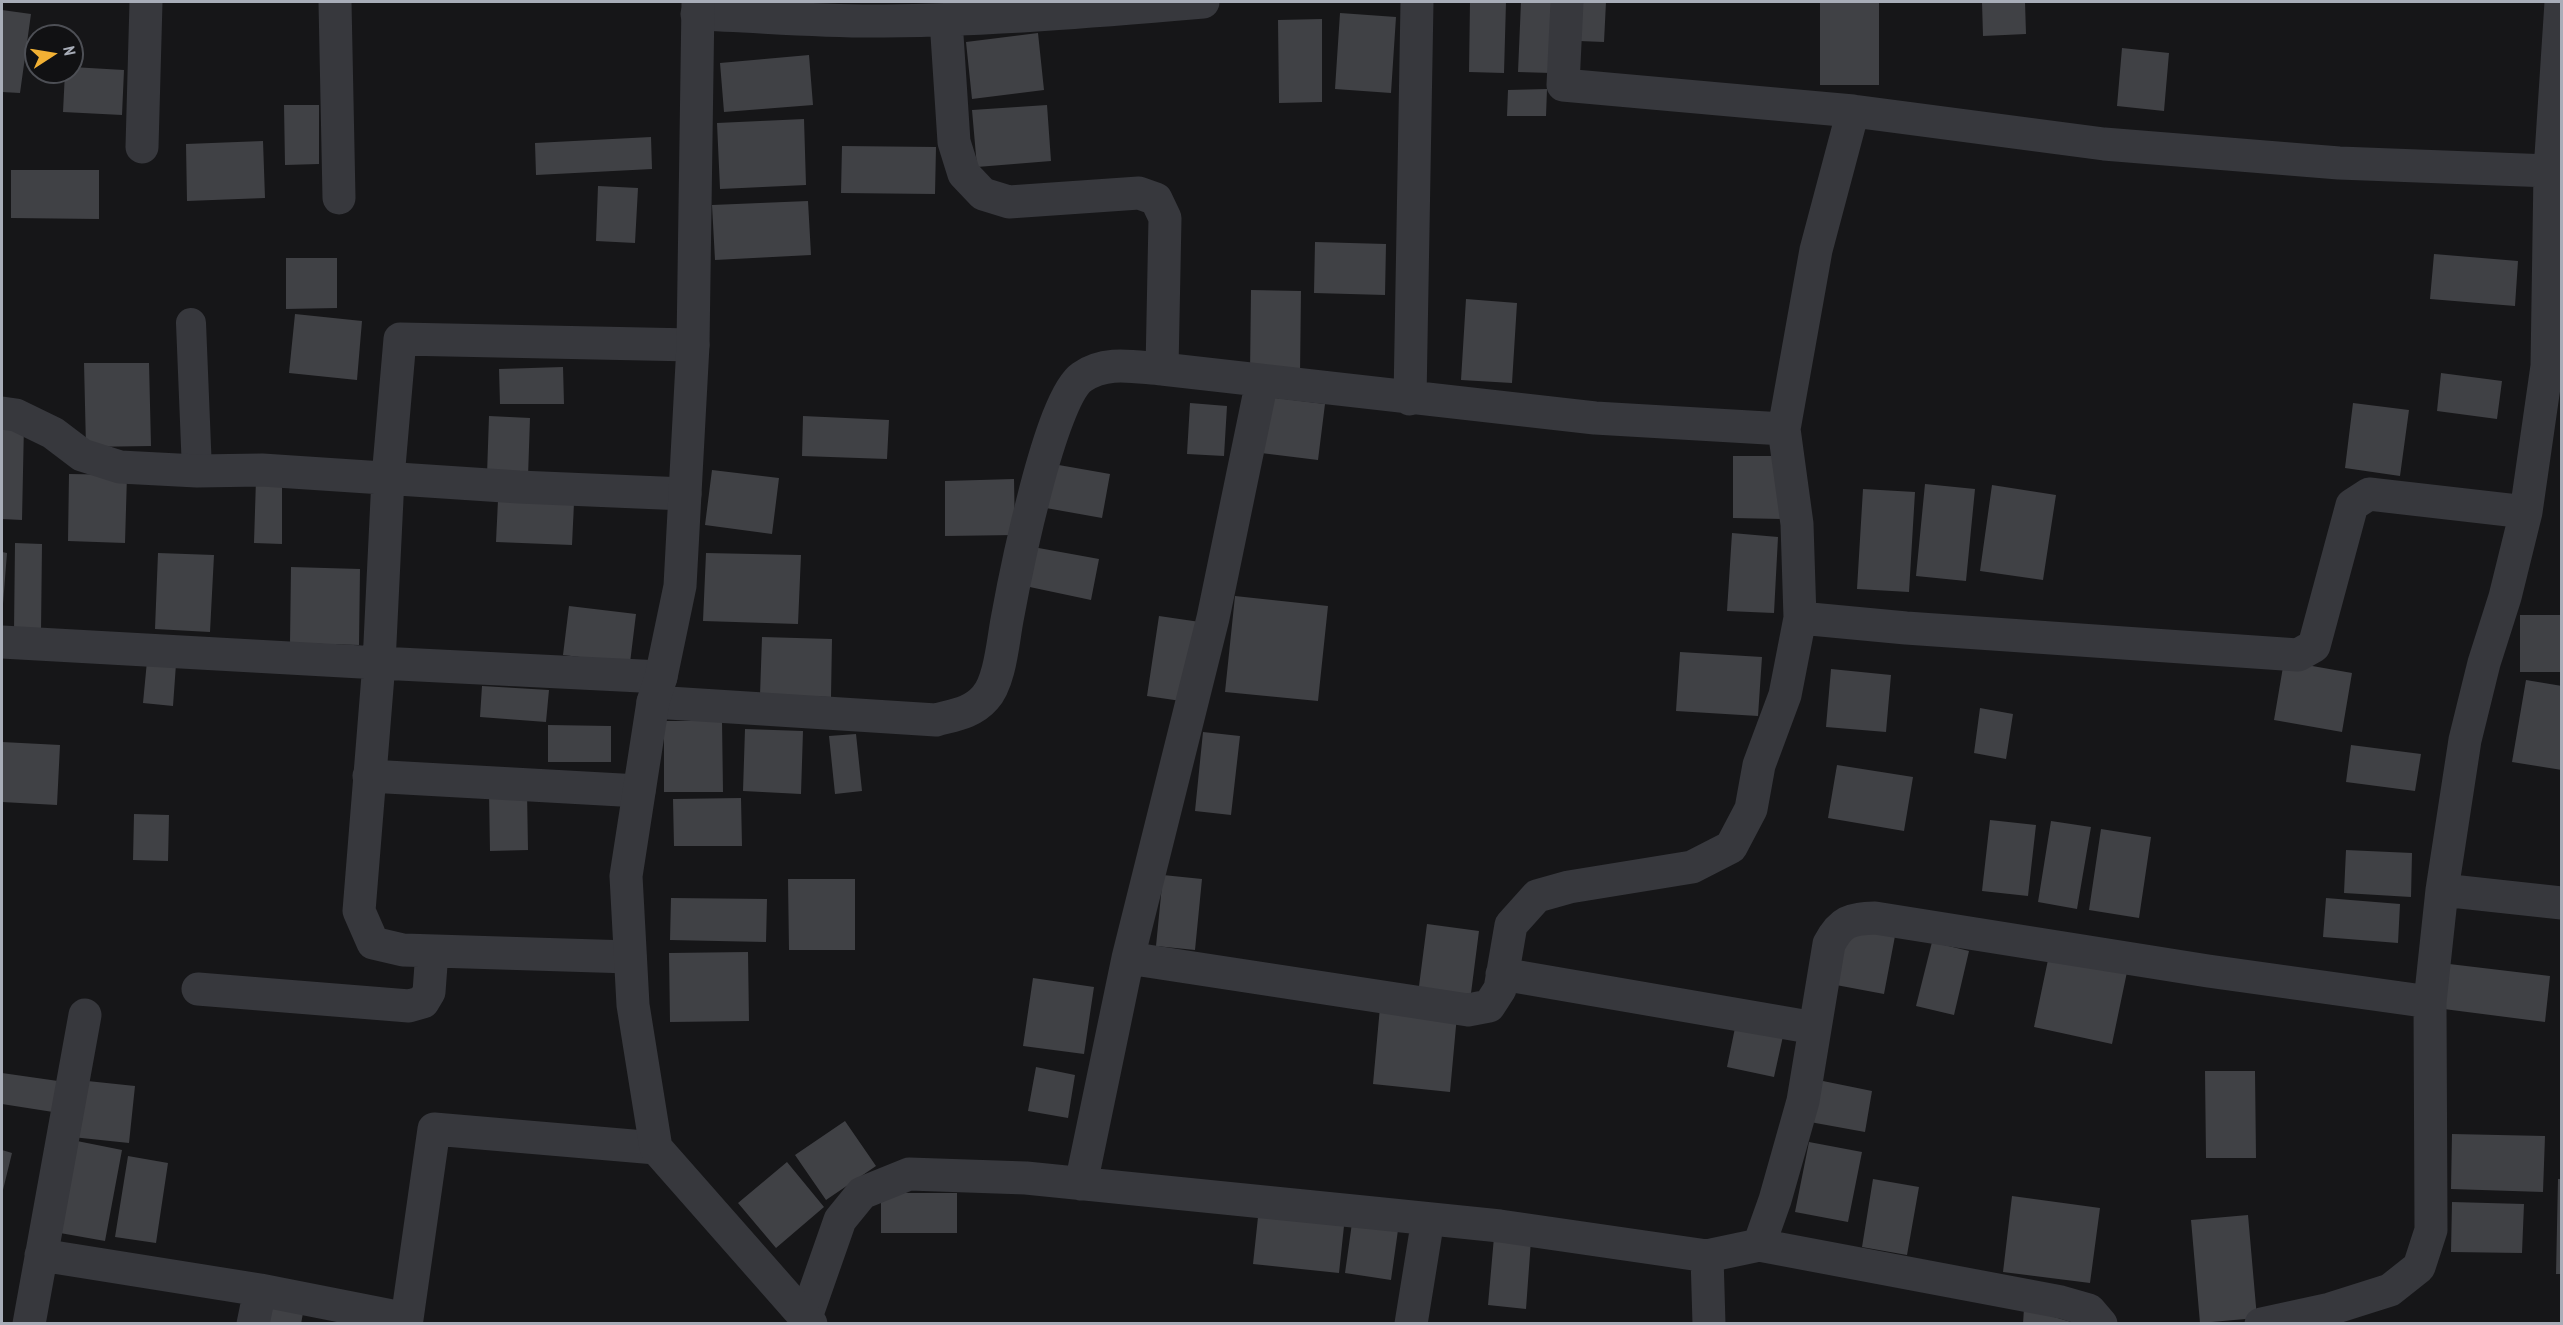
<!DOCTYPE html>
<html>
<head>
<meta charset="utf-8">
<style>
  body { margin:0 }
  #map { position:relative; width:2563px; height:1325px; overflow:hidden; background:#161618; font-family:"PT Sans Narrow",sans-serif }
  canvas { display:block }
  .frame { position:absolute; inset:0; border:3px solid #a8adb8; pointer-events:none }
  .north { position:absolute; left:24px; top:24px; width:60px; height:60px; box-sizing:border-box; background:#111113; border:2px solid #4d4f55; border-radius:50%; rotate:78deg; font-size:16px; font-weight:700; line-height:24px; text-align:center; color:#a8adb8 }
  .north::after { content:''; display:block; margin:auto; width:21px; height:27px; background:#f2b134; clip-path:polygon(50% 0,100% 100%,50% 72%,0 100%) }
</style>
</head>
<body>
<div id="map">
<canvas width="2563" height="1325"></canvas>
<div class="frame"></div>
<div class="north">N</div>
</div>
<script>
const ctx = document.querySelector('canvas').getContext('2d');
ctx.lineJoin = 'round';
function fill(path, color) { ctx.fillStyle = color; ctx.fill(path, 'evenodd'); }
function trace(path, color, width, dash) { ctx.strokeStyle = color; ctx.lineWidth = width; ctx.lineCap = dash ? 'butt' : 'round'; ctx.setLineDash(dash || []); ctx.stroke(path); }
fill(new Path2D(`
  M1470,2H1506L1504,73L1469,72Z
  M1521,2H1553L1551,73L1518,72Z
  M1580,2H1606L1604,42L1579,41Z
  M1820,2H1879V85H1820Z
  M1982,2H2025L2026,34L1983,36Z
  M2,10L31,14L20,93L2,92Z
  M1340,13L1396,17L1391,93L1335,89Z
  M1322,19V102L1279,103L1278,20Z
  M1038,33L1044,90L972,99L966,42Z
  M2122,48L2169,53L2164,111L2117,106Z
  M809,55L813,105L724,112L720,63Z
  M72,67L124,70L122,115L63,112L65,72H72Z
  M1547,89L1546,116H1507L1508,90Z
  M284,105H319V164L285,165Z
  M1047,105L1051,161L977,167L972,110Z
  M804,119L806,185L720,189L717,123Z
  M651,137L652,169L536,175L535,143Z
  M263,141L265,198L187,201L186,144Z
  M842,146L936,147L935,194L841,193Z
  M11,170H99V219L11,218Z
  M598,186L638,188L635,243L596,241Z
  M808,201L811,255L715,260L712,205Z
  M1315,242L1386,244L1385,295L1314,293Z
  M2434,254L2518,261L2515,306L2430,299Z
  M286,258H337V308L286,309Z
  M1251,290L1301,291L1300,374L1250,373Z
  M1466,299L1517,303L1512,383L1461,380Z
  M295,314L362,321L357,380L289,373Z
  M84,363H149L151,446L86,447Z
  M563,367L564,404H500L499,369Z
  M2441,373L2502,381L2497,419L2437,411Z
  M1268,397L1325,404L1318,460L1261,453Z
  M1190,403L1227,406L1224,456L1187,454Z
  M2353,403L2409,410L2400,476L2345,468Z
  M489,416L530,418L528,477L487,475Z
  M803,416L889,420L887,459L802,456Z
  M2,423L24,424L22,520L2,519Z
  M1733,456H1782V519L1733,518Z
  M1053,464L1110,474L1102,518L1046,508Z
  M712,470L779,478L772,534L705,525Z
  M69,474L127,475L125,543L68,541Z
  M256,479L282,480V544L254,543Z
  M1014,479L1015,535L945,536V481Z
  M1925,484L1975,489L1966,581L1916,576Z
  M1992,485L2056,495L2043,580L1980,571Z
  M1863,489L1915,492L1909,592L1857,589Z
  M498,500L574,503L572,545L496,542Z
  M1732,533L1778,537L1774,613L1727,611Z
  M15,543L42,544L41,632L14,631Z
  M1033,547L1099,559L1091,600L1025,586Z
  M2,552L7,553L3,604H2Z
  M158,553L214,555L210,632L155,629Z
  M706,553L801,555L798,624L703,621Z
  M291,567L360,569L359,645L290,643Z
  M1235,596L1328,606L1318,701L1225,692Z
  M569,606L636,614L630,663L563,655Z
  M2520,615H2562V672H2520Z
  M1159,616L1200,622L1188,702L1147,696Z
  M762,637L832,639L831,697L760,695Z
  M1680,652L1762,657L1758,716L1676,711Z
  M147,661L176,664L173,706L143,703Z
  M2284,661L2352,673L2342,732L2274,720Z
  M1831,669L1891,675L1886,732L1826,727Z
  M2526,680L2562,686V770L2512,762Z
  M482,686L549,690L546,722L480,717Z
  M1980,708L2013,714L2006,759L1974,753Z
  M664,721H722L723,792H664Z
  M548,725L611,726V762H548Z
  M745,729L803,731L801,794L743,791Z
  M1203,732L1240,736L1231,815L1195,811Z
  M856,734L862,791L835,794L829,736Z
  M2,742L60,745L57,805L2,802Z
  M2351,745L2421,754L2415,791L2346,782Z
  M1837,765L1913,777L1904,831L1828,818Z
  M527,791L528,850L490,851L489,792Z
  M741,798L742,846H674L673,799Z
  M134,814L169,815L168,861L133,860Z
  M1990,820L2036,825L2028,896L1982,891Z
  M2051,821L2091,827L2077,909L2038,902Z
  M2101,829L2151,837L2139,918L2089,910Z
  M2346,850L2412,853L2411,897L2344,893Z
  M1163,875L1202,879L1195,950L1156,946Z
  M788,879H855V950H789Z
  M671,898L767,899L766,942L670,940Z
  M2326,898L2400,904L2398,943L2323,937Z
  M1427,924L1479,931L1470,1001L1418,994Z
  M1848,927L1895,936L1884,994L1836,985Z
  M1932,942L1969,951L1954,1015L1916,1006Z
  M748,952L749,1021L670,1022L669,953Z
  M2049,955L2127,972L2112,1044L2034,1027Z
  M2441,963L2550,976L2545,1022L2436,1008Z
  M1033,978L1094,987L1084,1054L1023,1046Z
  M1380,1007L1457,1015L1450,1092L1373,1084Z
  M1737,1018L1785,1027L1774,1077L1727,1067Z
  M1036,1067L1075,1075L1068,1118L1028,1111Z
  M2205,1071H2255L2256,1158H2206Z
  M2,1073L58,1081L53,1112L2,1104Z
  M78,1080L135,1086L129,1143L72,1137Z
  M1818,1080L1872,1091L1865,1132L1810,1122Z
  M845,1121L876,1166L826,1200L795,1155Z
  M2452,1134L2545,1136L2543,1192L2451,1189Z
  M77,1141L122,1150L105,1241L60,1233Z
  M1809,1142L1862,1152L1848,1222L1795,1212Z
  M2,1150L12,1153L2,1194Z
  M128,1156L168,1163L156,1243L115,1237Z
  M787,1162L824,1207L776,1248L738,1203Z
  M1873,1179L1919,1187L1907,1255L1862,1247Z
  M2558,1179H2562V1274H2556Z
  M881,1193H957V1233H881Z
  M2012,1196L2100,1208L2090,1283L2003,1272Z
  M2452,1202L2524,1204L2522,1253L2451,1252Z
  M2248,1215L2257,1318L2200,1323L2191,1220Z
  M1258,1217L1344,1226L1339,1273L1253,1264Z
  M1352,1223L1398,1230L1391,1280L1345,1273Z
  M1494,1237L1531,1240L1526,1309L1488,1305Z
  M266,1304L303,1313L301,1324H261Z
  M2024,1308L2078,1324H2023Z`), '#404145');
trace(new Path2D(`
  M191,323L197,471`), '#37383d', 30);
trace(new Path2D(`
  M335,2L339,198
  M697,14C759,16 822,22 884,21C991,20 1097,11 1203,2
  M946,20L954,142L964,174L983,194L1009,202L1139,193L1156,199L1165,218L1162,369
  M1853,111L2104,144L2339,163L2550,171
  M142,147L146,2
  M1410,399L1417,2
  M2,413L16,415L53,433L82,455L120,467L197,471L262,470L519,487L685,494
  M1784,429L1797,524L1800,618L1906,628L2298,655L2314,646L2352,505L2369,494L2526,512
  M2,642L379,663L359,911L373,943L403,950L630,957
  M661,677L379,663L388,478L400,339L693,345
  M653,702L936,720C954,715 972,713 985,698C1000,682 1003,641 1007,620C1015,576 1050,399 1082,377C1106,360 1134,367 1162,369L1595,418L1784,429L1816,250L1853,111L1563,85L1567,2
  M369,776L639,791
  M2442,890L2562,903
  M1128,958L1468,1010L1489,1006L1500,989L1511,925L1537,896L1569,887L1692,867L1731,847L1751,809L1759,765L1785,695L1800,618
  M1502,974L1815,1028
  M198,989L409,1006L423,1002L429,992L432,951
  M1081,1184L1128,958L1213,618L1262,381
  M1759,1245L2061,1302L2089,1310L2101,1324
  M41,1255L260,1290L407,1319L434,1129L656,1148
  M1707,1256L1709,1324
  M806,1317L840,1220L862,1193L909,1174L1026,1178L1373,1213L1500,1226L1707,1256L1759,1245L1775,1200L1803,1101L1829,944C1841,921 1850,919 1875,918L2208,971L2430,1002
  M29,1324L85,1015
  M253,1324L260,1290
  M1411,1324L1428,1219
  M2261,1324L2330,1309L2390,1290L2419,1267L2431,1230L2430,1002L2442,890L2465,740L2484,663L2505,597L2526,512L2547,366L2550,171L2561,2`), '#37383d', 33);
trace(new Path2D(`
  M698,2L693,345L680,586L661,677L653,702L626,876L633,1005L656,1148L811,1324`), '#37383d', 33);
</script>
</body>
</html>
